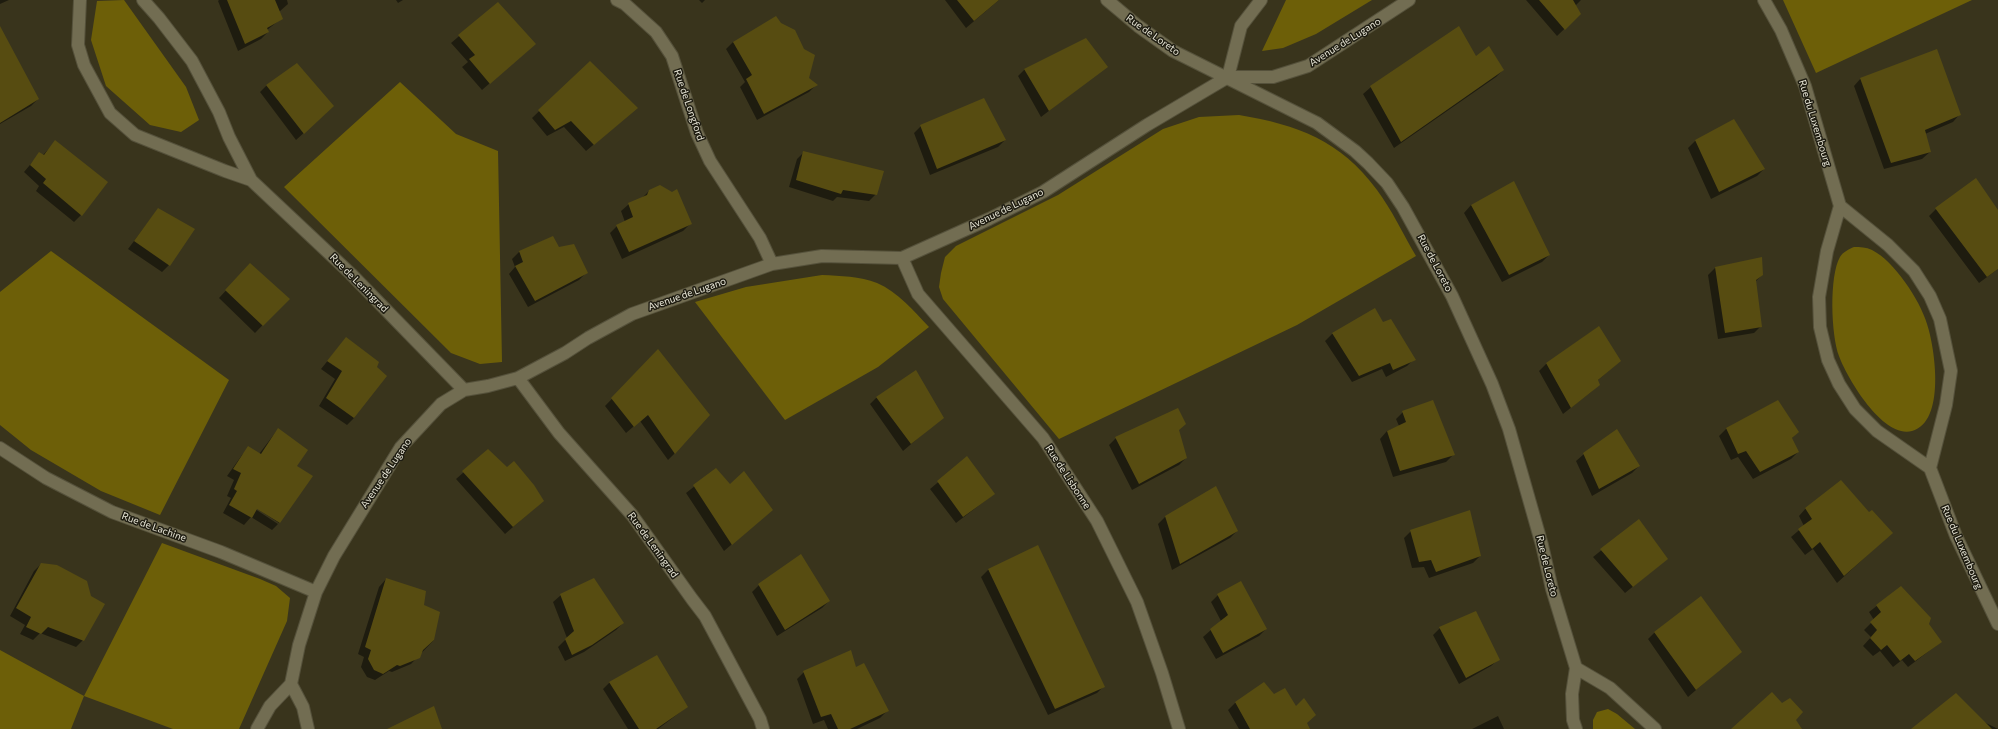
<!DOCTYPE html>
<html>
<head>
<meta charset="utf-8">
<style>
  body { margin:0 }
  canvas { display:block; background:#39341c }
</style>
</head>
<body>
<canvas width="1998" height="729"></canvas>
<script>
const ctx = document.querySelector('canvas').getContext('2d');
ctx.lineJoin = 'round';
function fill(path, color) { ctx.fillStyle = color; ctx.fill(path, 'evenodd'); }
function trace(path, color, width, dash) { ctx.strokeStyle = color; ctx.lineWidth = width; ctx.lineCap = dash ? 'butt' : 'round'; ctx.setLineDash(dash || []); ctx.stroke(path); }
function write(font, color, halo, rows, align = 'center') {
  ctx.font = font + ' Commissioner,sans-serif'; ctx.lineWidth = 3; ctx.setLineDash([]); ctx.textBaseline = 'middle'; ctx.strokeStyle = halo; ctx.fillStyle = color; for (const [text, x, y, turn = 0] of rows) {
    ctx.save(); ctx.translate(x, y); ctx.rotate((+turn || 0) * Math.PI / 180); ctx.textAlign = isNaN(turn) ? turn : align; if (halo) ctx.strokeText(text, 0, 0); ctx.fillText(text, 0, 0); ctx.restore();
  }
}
fill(new Path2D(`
  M124,0L186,87L199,120L181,132L150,125L106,86L91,40L97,1Z
  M1286,0H1372L1316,34L1283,48L1262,51Z
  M1783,0H1972L1816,73Z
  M400,82L456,134L498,151L502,362L480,364L451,353L284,187Z
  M1239,115C1298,125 1340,140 1377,190C1392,210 1403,234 1416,256L1297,325L1059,439L943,299L939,287L941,273L945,257L956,246L1058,195L1163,129L1199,117Z
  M1854,247C1860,247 1866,247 1872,250C1894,261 1920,300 1927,324C1935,348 1946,422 1912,431C1883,439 1847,378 1839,356C1831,335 1829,276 1840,257C1843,252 1849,249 1854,247Z
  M51,251L229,380L160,515L101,491L31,450L0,425V292Z
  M822,275C840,276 860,276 877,283C898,292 914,311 929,327L878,367L785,420L695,302L746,287Z
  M162,543L260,579L276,586L290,598L287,621L239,729H173L84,696L71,729H0V650L84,696Z
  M1608,709L1617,714L1635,729H1593V720L1597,712Z`), '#6d5f08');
fill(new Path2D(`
  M0,0H9L0,4Z
  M219,0H287L288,4L279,12L282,18L267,30L268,32L261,39L238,51L218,1Z
  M396,0H403L398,3Z
  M699,0H705L702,3Z
  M945,0H999L966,28Z
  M1526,0H1581L1575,6L1580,14L1557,36Z
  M498,3L527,51L482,90L462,67L468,62L451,43Z
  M733,42L808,78L816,85L809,92L757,120L740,87L745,82L726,49Z
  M0,54L38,99L31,106L0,124Z
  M1476,57L1503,70L1496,77L1394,148L1363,94L1371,87Z
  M590,62L629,115L586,151L564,127L547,136L532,118Z
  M1106,67L1041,117L1018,76L1025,69Z
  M1861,78L1960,114L1953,122L1925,134L1930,152L1922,159L1884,169L1854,86Z
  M267,85L326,113L296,140L260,92Z
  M1734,120L1764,169L1757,176L1711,199L1688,148L1695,141Z
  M921,126L1005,140L998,147L930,175L914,133Z
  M55,142L81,215L74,222L36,191L39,186L24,172L39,154L43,155Z
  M804,152L876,194L869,201L837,197L833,201L789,187L797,159Z
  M650,190L690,224L683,231L622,259L610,233L617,226L625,222L621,211L629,204L642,198Z
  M1471,205L1549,255L1542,262L1502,282L1464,213Z
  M158,209L169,265L162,272L128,249Z
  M1936,209L1998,212V269L1979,283L1929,216Z
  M552,237L559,249L586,273L579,280L528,307L509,274L515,267L512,259L519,252Z
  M1761,259L1762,275L1755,282L1761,326L1754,333L1718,339L1708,275L1715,268Z
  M243,272L288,299L255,333L219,298Z
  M1375,310L1382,323L1414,359L1407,366L1386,377L1382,369L1352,382L1325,341L1332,334Z
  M1598,327L1620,361L1597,381L1598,385L1591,392L1563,414L1539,371L1546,364Z
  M346,338L375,367L354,418L347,425L319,406L335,379L321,369Z
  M658,351L675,453L668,460L640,421L626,433L605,406Z
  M877,397L943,417L903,451L870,404Z
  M1777,401L1798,432L1791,439L1798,452L1791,459L1753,479L1738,457L1731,460L1719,436L1726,429Z
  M1403,412L1453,455L1446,462L1393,477L1380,439L1387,431L1399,426L1396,419Z
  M278,429L296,467L311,476L279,523L253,506L252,507L278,524L272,530L251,517L244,525L223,513L231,498L227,496L234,480L227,476L242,455L249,448L259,454Z
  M1178,430L1186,458L1179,465L1132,490L1109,445L1116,438Z
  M488,451L507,468L535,508L505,534L456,479Z
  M1584,454L1639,466L1632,473L1592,496L1576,461Z
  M967,458L994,494L956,523L930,489Z
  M715,470L730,485L772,510L724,551L686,493Z
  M1806,508L1884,540L1837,583L1813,549L1805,555L1791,537L1804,526L1799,516Z
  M1165,517L1237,531L1230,538L1172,570L1158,524Z
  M1639,520L1667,559L1625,593L1593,557Z
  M1411,531L1480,556L1473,563L1429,578L1424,567L1412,568L1404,538Z
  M1037,546L1104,686L1097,693L1048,715L981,577L988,570Z
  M41,564L83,640L76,647L40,633L33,640L20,634L25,625L10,616L34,571Z
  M386,579L423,606L434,640L411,664L392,672L389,671L375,680L367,677L361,667L364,657L358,654L379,587Z
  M759,585L829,601L822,608L777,636L752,592Z
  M1901,587L1941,642L1908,667L1902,660L1893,667L1880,651L1873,656L1863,646L1871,637L1864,630L1874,620L1869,612Z
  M561,595L623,623L616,630L584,652L565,661L558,647L567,638L553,602Z
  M1218,595L1266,629L1259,636L1216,659L1203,637L1221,621L1211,602Z
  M1440,628L1499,659L1491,666L1459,684L1433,635Z
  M1655,632L1740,652L1688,697L1648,639Z
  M804,672L887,711L880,718L857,729H828L824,720L813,724L797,679Z
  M610,682L687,707L658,729H628L603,689Z
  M1274,696L1306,723L1309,729H1239L1228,710L1235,703Z
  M1498,716L1504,729H1472Z
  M1984,722L1998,729H1914Z`), '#0007');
fill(new Path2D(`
  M227,0H275L283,19L267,28L269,32L245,44Z
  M957,0H999L974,21Z
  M1539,0H1573L1581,14L1565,30Z
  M498,2L536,44L490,84L469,59L475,55L458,35Z
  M776,16L781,23L795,30L804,49L815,55L809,78L818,85L764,114L746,79L752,75L733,42Z
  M0,26L39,99L0,123Z
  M1459,26L1476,56L1489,46L1504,70L1401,142L1370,86Z
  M1086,38L1108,67L1049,111L1024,69Z
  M1937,49L1961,115L1925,130L1931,152L1891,163L1860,78Z
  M590,61L638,108L594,145L571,121L555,130L538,110Z
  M297,63L334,106L304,134L266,85Z
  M984,98L1006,140L937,169L920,125Z
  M1734,119L1765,169L1719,192L1695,140Z
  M55,140L108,182L82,216L43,183L46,179L30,165L39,152L44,155Z
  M803,151L884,171L877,195L843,190L841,194L796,180Z
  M1976,178L1998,210V269L1987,277L1935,208Z
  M1514,181L1550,255L1509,275L1471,205Z
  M660,185L672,192L677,189L692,224L629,252L616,225L633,217L628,203L647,195L649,190Z
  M158,208L195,229L170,266L134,241Z
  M553,236L559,247L574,244L588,273L535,301L515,266L523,262L519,251Z
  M1762,257L1763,275L1756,280L1762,327L1725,333L1715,267Z
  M250,263L290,299L263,326L225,290Z
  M1375,308L1383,322L1391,319L1416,360L1393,370L1390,363L1359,376L1332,333Z
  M1599,326L1621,361L1598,380L1600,385L1571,408L1546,363Z
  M346,337L379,362L377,367L387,376L354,418L326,398L342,371L327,361Z
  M658,349L710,415L675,454L648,415L634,427L611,398Z
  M916,370L944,418L911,444L876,397Z
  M1433,400L1455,455L1400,471L1387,431L1406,422L1402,411Z
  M1778,400L1799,432L1792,438L1799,452L1760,472L1746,451L1738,454L1726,428Z
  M1178,408L1186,424L1179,430L1187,458L1139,484L1115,437Z
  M278,428L308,450L297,466L313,476L280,523L257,509L252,518L229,505L237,491L234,489L241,473L233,469L248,446L261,454Z
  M1617,429L1640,466L1599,489L1583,453Z
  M488,449L507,467L514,461L534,485L544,501L513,527L462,471Z
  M967,456L995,494L963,517L937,481Z
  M716,468L730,484L744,471L773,510L732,545L693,485Z
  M1841,480L1869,512L1872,510L1893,533L1844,576L1820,542L1812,549L1798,529L1812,519L1805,508Z
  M1216,486L1238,531L1180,564L1165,516Z
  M1470,510L1481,556L1436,572L1431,560L1419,562L1410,530Z
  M1639,519L1668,559L1633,587L1600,549Z
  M1038,545L1105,687L1055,709L988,569Z
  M801,554L830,601L785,630L758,584Z
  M41,563L57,565L87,581L91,596L105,604L84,641L48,627L41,634L26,627L31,617L16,608Z
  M386,578L426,591L424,605L440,612L434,640L423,650L420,658L400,666L397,665L383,674L374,670L368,659L371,650L365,647Z
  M594,578L624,623L592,645L572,655L565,639L574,631L560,594Z
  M1241,581L1267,629L1223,653L1210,629L1228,615L1217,594Z
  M1901,586L1931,618L1929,624L1942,642L1915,661L1909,654L1900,661L1887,645L1881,650L1870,638L1877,630L1870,622L1881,612L1876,605Z
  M1701,596L1742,652L1696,690L1654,632Z
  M1476,611L1500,660L1466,678L1439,627Z
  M851,650L856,667L864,663L889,711L850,729H838L831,714L821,717L803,671Z
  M657,655L688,707L656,729H639L609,682Z
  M1264,682L1274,694L1285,688L1296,706L1304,698L1316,715L1307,723L1310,729H1250L1235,702Z
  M1772,692L1782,703L1790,698L1803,712L1796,720L1802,729H1731Z
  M1956,693L1992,729H1911Z
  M434,706L442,729H387Z`), '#574c11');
const street = new Path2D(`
  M80,0L78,45L84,65L110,113L135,135L225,171L251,180
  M143,0L159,18L192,61L219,112L229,137L251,180L351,274L464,390
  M617,0L625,4L656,32L672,56L697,133L710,161L760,238L772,264
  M1107,0L1138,26L1173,51L1317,123L1355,151L1368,163L1387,183L1403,207L1452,296L1492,384L1509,429L1542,545L1552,589L1576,668L1572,694L1573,720L1576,729
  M1764,0L1781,30L1805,86L1840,206L1827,251L1819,297L1820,327L1828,360L1839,384L1855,409L1877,431L1930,468
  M1228,77L1241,26L1261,0
  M1840,206L1888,245L1914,271L1930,296L1940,319L1951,371L1946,405L1930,468L1956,536L1998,624
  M902,258L918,294L1043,438L1097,521L1137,602L1162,673L1179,729
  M518,378L559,433L632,515L692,599L705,616L760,719L763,729
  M0,448L46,478L112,512L221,552L316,592
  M1576,668L1610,688L1655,729
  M291,684L303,707L308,729
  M257,729L270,706L291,684L299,645L316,592L334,556L401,447L441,404L464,390L488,386L518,378L565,353L588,338L632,314L772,264L822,256L902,258L989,219L1043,192L1147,125L1228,77H1273L1308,66L1409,0`);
trace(street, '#55513b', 14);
trace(street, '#726d52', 12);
write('10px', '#eae8d9', '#1e1c11', [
  ["Rue de Loreto",1153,35,35],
  ["Avenue de Lugano",1345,42,-32],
  ["Rue de Longford",689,105,71],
  ["Rue du Luxembourg",1815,123,73],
  ["Avenue de Lugano",1006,209,-26],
  ["Rue de Loreto",1435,263,62],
  ["Rue de Leningrad",359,283,45],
  ["Avenue de Lugano",687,294,-19],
  ["Avenue de Lugano",386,473,-56],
  ["Rue de Lisbonne",1068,477,57],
  ["Rue de Lachine",154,527,20],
  ["Rue de Leningrad",653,545,54],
  ["Rue du Luxembourg",1962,547,67],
  ["Rue de Loreto",1547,566,76]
]);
</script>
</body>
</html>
